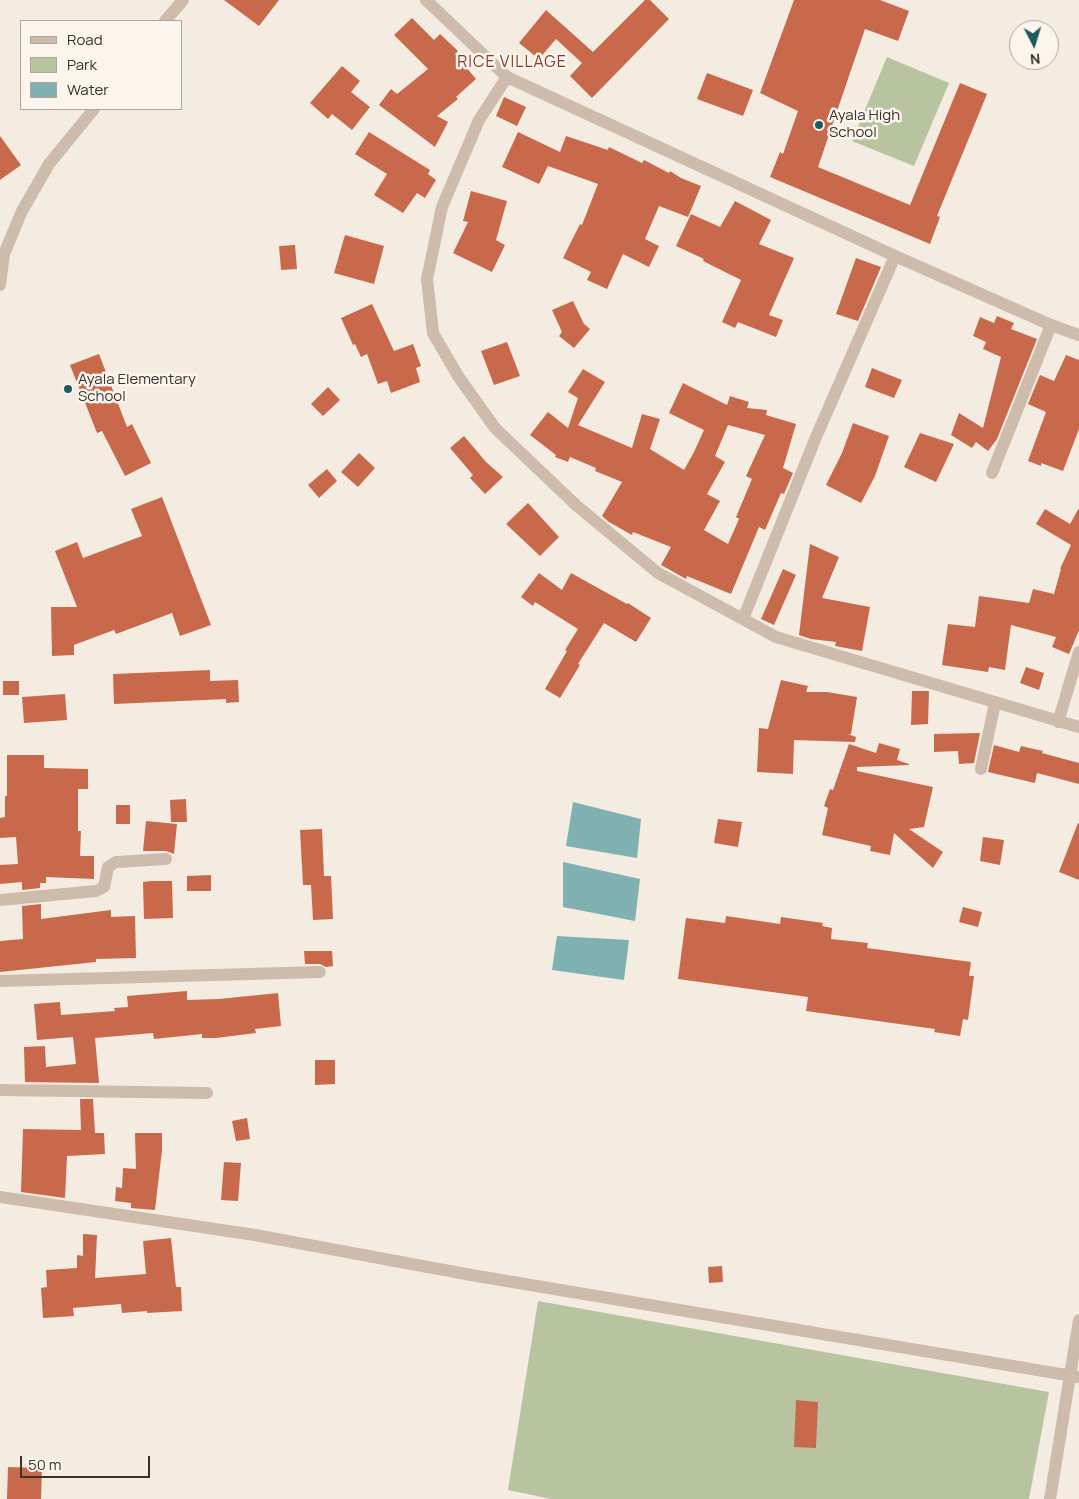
<!DOCTYPE html>
<html>
<head>
<meta charset="utf-8">
<style>
  body { margin:0 }
  #map { position:relative; width:1079px; height:1499px; overflow:hidden; background:#f4ebe1; font-family:Manrope,sans-serif }
  canvas { display:block }
  .legend { position:absolute; left:20px; top:20px; width:162px; height:90px; box-sizing:border-box; background:#fbf5ee; border:1px solid #aea6a0; margin:0; padding:6px 9px; list-style:none; font-size:15px; color:#3b302b }
  .legend li { display:flex; align-items:center; gap:10px; height:25px }
  .legend b { width:25px; border:1px solid #aea6a0 }
  .north { position:absolute; left:1009px; top:20px; width:50px; height:50px; box-sizing:border-box; background:#fbf5ee; border:1px solid #aea6a0; border-radius:50%; rotate:175deg; font-size:14px; font-weight:700; line-height:20px; text-align:center; color:#3b302b }
  .north::after { content:''; display:block; margin:auto; width:18px; height:22px; background:#1f5a5e; clip-path:polygon(50% 0,100% 100%,50% 72%,0 100%) }
  .scale { position:absolute; left:20px; top:1456px; width:130px; height:22px; box-sizing:border-box; border:2px solid #3b302b; border-top:0; padding-left:6px; font-size:15px; line-height:18px; white-space:nowrap; color:#3b302b; -webkit-text-stroke:4px #fbf5ee; paint-order:stroke }
</style>
</head>
<body>
<div id="map">
<canvas width="1079" height="1499"></canvas>
<ul class="legend">
<li><b style="height:6px;background:#cdbbac"></b>Road</li>
<li><b style="height:14px;background:#b8c4a0"></b>Park</li>
<li><b style="height:14px;background:#7fb0b2"></b>Water</li>
</ul>
<div class="north">N</div>
<div class="scale">50 m</div>
</div>
<script>
const ctx = document.querySelector('canvas').getContext('2d');
ctx.lineJoin = 'round';
function fill(path, color) { ctx.fillStyle = color; ctx.fill(path, 'evenodd'); }
function trace(path, color, width, dash) { ctx.strokeStyle = color; ctx.lineWidth = width; ctx.lineCap = dash ? 'butt' : 'round'; ctx.setLineDash(dash || []); ctx.stroke(path); }
function write(font, color, halo, rows, align = 'center') {
  ctx.font = font + ' Manrope,sans-serif'; ctx.lineWidth = 5; ctx.setLineDash([]); ctx.textBaseline = 'middle'; ctx.strokeStyle = halo; ctx.fillStyle = color; for (const [text, x, y, turn = 0] of rows) {
    ctx.save(); ctx.translate(x, y); ctx.rotate((+turn || 0) * Math.PI / 180); ctx.textAlign = isNaN(turn) ? turn : align; if (halo) ctx.strokeText(text, 0, 0); ctx.fillText(text, 0, 0); ctx.restore();
  }
}
fill(new Path2D(`
  M887,57L949,83L914,166L852,141Z
  M538,1301L1049,1392L1029,1499H551L508,1490Z`), '#b8c4a0');
fill(new Path2D(`
  M573,802L641,819L637,858L566,846Z
  M563,862L640,879L635,921L563,907Z
  M557,936L629,940L624,980L552,970Z`), '#7fb0b2');
fill(new Path2D(`
  M224,0H279L259,26Z
  M645,0H650L669,19L592,98L570,76L582,63L556,39L539,59L519,43L546,10L593,52Z
  M794,0H880L909,11L898,41L865,29L818,167L910,205L960,83L987,94L937,216L940,217L930,244L770,177L780,152L783,154L798,111L760,93Z
  M412,18L434,40L440,34L458,51L455,54L476,79L456,97L458,99L437,116L448,122L435,147L379,105L391,89L397,94L428,69L394,35Z
  M342,66L360,81L351,92L370,107L352,130L332,114L328,119L310,103Z
  M707,73L753,90L743,116L697,99Z
  M504,97L526,107L517,126L496,116Z
  M369,132L430,170L428,174L436,180L425,198L417,193L403,213L374,195L387,174L355,154Z
  M518,132L560,152L566,136L608,150L609,147L642,163L644,160L669,173L670,171L681,178L701,186L688,217L659,206L645,239L659,246L649,267L623,254L607,289L587,280L591,272L563,258L580,224L582,225L598,184L548,166L539,184L502,167Z
  M0,136L21,165L0,180Z
  M471,191L507,201L496,240L505,245L492,272L453,253L468,222L463,221Z
  M735,201L771,220L759,244L794,258L769,315L783,320L776,337L738,322L735,328L722,322L741,280L703,261L704,259L676,246L691,214L720,227Z
  M345,235L384,246L374,284L334,273Z
  M295,245L297,269L281,270L279,246Z
  M856,258L881,267L858,321L836,314Z
  M573,301L584,324L590,329L574,348L559,336L562,332L552,310Z
  M372,304L394,351L413,344L421,366L416,368L420,382L391,393L387,381L378,384L367,354L361,357L355,344L353,345L341,318Z
  M997,316L1014,323L1011,329L1037,339L997,439L988,451L976,442L972,448L951,435L959,413L983,428L1001,357L983,349L986,342L973,336L980,317L994,323Z
  M507,342L520,376L494,385L481,351Z
  M99,354L127,427L132,424L151,463L125,476L102,431L97,433L70,365Z
  M1066,355L1079,360V429L1063,471L1041,463V466L1028,461L1046,412L1028,404L1040,375L1054,381Z
  M872,368L902,380L894,398L865,387Z
  M583,369L605,382L578,425L632,448L642,414L660,419L650,449L684,470L694,452L704,430L669,413L683,383L727,405L730,396L749,402L747,408L767,410L766,415L796,424L783,468L793,473L784,494L781,493L765,530L759,527L731,594L687,576L686,579L663,566L661,565L671,547L633,532L632,535L609,522L602,516L622,482L595,471L596,468L570,457L568,462L555,457L556,455L530,435L548,412L568,428L578,398L568,392ZM728,425L765,435L746,476L752,479L736,517L739,519L728,544L704,530L720,501L707,494L725,462L715,456Z
  M328,387L340,400L323,416L311,404Z
  M853,423L889,436L875,476L861,503L826,485L842,453Z
  M920,433L954,444L936,482L904,467Z
  M464,436L486,462L503,477L485,494L470,478L473,475L450,448Z
  M359,453L375,468L358,487L341,472Z
  M327,469L337,481L319,498L308,485Z
  M162,497L211,625L180,636L172,613L116,634L114,630L74,645V655L52,656L51,607H77L55,551L77,542L83,558L142,536L131,509Z
  M528,503L559,537L540,556L506,524Z
  M1079,508V630L1069,654L1052,647L1056,637L1011,625L1005,670L989,667L988,672L942,665L948,624L975,627L979,596L1029,603L1033,589L1054,594L1061,569H1060L1071,545L1036,524L1045,509L1070,524Z
  M810,544L839,557L822,598L870,607L862,651L835,646L836,642L811,639L799,635Z
  M783,569L796,575L774,625L761,619Z
  M539,573L562,590L571,573L627,604L628,603L651,618L636,642L604,623L578,664L580,665L560,698L545,689L567,651L565,650L578,629L535,602L533,606L521,597Z
  M1026,667L1044,673L1039,690L1020,683Z
  M210,670V681L238,680L239,702L226,703V699L114,704L113,674Z
  M781,680L808,686L806,692H827L857,697L851,734H848L856,737L855,742L794,740L793,774L757,772L759,728L768,729Z
  M3,681H19V695H3Z
  M912,691H929L928,724L911,725Z
  M65,694L67,720L24,723L22,697Z
  M980,733L974,763L959,764L958,751L934,752V734Z
  M879,743L900,749L897,760L909,764V765L857,767V771L933,787L924,827L909,829L943,852L933,868L894,833L890,855L870,851L871,846L822,835L828,808L824,806L830,789L833,790L849,744L876,753Z
  M994,745L1019,752L1021,746L1043,751L1042,753L1079,763V784L1037,773L1035,783L988,772Z
  M7,755H44V768L88,769V789H78V831H81L80,856H94V879L46,877V883H40V888L22,890V882L0,884V865L18,864L16,837L0,838V818L5,817V796H7Z
  M186,799L187,822H171L170,800Z
  M116,805H130V824H116Z
  M718,819L742,822L738,847L714,843Z
  M146,821L177,824L174,854L166,851H143Z
  M1078,823H1079V880L1059,872Z
  M322,829L324,876H331L333,919L313,920L311,885H303L300,830Z
  M983,837L1004,840L1000,865L980,861Z
  M211,875V891H187V876Z
  M152,881H172L173,918L144,919L143,882Z
  M41,904V919L111,910V917L135,916L136,958L96,959V962L0,972V941L23,939L22,906Z
  M963,907L982,912L978,927L959,922Z
  M726,916L780,924L781,917L823,923L822,926L832,928L831,939L868,943L867,948L971,962L969,976H974L968,1020L963,1019L960,1036L934,1032L935,1029L806,1011L808,997L678,979L686,918L725,923Z
  M304,951H332L333,966L326,967L320,964H305Z
  M187,991V1000L219,999L278,993L281,1026L255,1029L256,1033L216,1038H202V1034L154,1039L153,1033L95,1038L99,1083L25,1082L24,1047L45,1046L46,1067L76,1064L73,1037L37,1040L34,1004L60,1002L61,1015L115,1011L114,1008L128,1007L127,996Z
  M315,1060H335V1084L315,1085Z
  M80,1099H93L95,1133H104L105,1154L67,1156L65,1198L21,1192L23,1129L81,1130Z
  M247,1118L250,1139L236,1141L232,1121Z
  M135,1133H162V1150L155,1210L131,1208V1203L115,1201L116,1187L122,1188L123,1168L136,1169Z
  M224,1162L241,1163L238,1201L221,1200Z
  M83,1234L97,1235L95,1278L146,1274L143,1241L171,1238L176,1287H181L182,1311L147,1313V1311L122,1313L121,1304L73,1308L74,1316L43,1318L41,1288L47,1287L46,1270L77,1268V1255L83,1256Z
  M722,1266L723,1282L709,1283L708,1267Z
  M796,1400L818,1402L816,1448L794,1447Z
  M8,1467L42,1468L41,1499H7Z`), '#c8694b');
trace(new Path2D(`
  M426,0L507,77L895,256L1051,325L1079,335
  M165,21L183,0
  M507,77L479,120L442,207L427,279L433,333L458,376L495,428L577,506L658,573L776,637L1079,727
  M0,285L4,254L22,211L49,164L94,109
  M992,473L1051,325
  M743,619L816,437L895,256
  M1058,722L1079,652
  M981,769L995,703
  M0,900L96,891L104,887L108,867L116,862L166,859
  M0,981L320,972
  M0,1090L207,1093
  M0,1197L255,1235L471,1275L1079,1377
  M1050,1499L1079,1320`), '#cdbbac', 12);
for (const [x, y, r, color] of [
  [819,125,5,"#1f5a5e"],
  [68,389,5,"#1f5a5e"]
]) { const dot = new Path2D(); dot.arc(x, y, r, 0, 2 * Math.PI); ctx.fillStyle = color; ctx.fill(dot); trace(dot, '#fbf5ee', 2); }
write('15px', '#3b302b', '#fbf5ee', [
  ["Ayala High",829,116],
  ["School",829,133],
  ["Ayala Elementary",78,380],
  ["School",78,397]
], 'left');
ctx.letterSpacing = '1px';
write('16px', '#8c3b22', '#fbf5ee', [
  ["RICE VILLAGE",512,63]
]);
ctx.letterSpacing = '0px';
</script>
</body>
</html>
